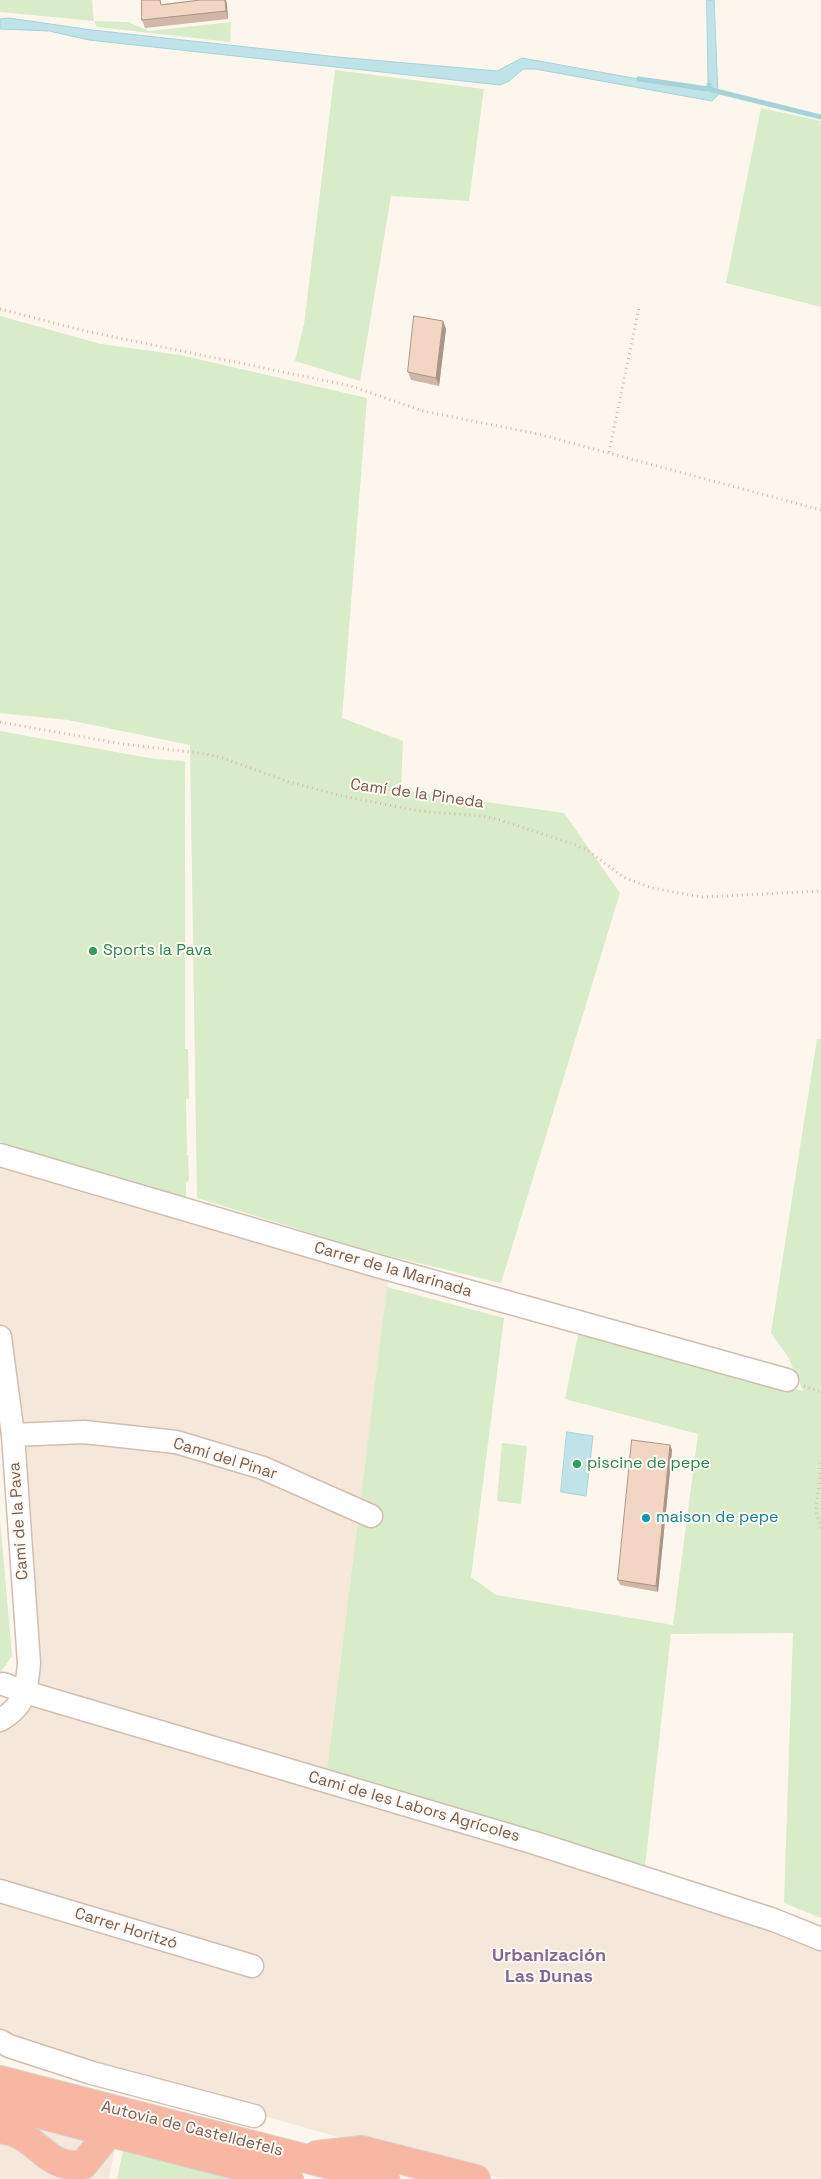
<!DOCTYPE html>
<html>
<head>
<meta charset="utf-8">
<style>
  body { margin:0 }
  canvas { display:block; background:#fdf6ec }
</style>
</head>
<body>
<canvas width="821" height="2179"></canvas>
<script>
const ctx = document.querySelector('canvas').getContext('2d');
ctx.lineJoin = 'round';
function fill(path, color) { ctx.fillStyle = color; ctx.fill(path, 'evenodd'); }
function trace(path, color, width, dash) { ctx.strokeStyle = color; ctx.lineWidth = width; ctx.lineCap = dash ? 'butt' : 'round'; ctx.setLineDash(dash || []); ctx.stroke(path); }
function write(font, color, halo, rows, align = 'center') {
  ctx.font = font + ' "Space Grotesk",sans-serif'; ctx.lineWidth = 4; ctx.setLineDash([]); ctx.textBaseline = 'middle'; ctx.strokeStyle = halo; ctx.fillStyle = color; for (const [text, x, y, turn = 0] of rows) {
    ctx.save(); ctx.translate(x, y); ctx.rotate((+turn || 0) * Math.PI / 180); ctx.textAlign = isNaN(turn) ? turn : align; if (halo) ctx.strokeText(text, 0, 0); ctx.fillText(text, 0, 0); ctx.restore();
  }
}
fill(new Path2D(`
  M0,1151L388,1281L327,1769L821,1928V2179H503L338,2137L9,2043L0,2035V1718L26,1700L0,1419Z
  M0,2116L116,2143L109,2179H0Z`), '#f5e8da');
fill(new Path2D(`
  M0,0H92L94,21L128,22L149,31L231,22L230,42L97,27L94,21L0,12Z
  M335,70L484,89L469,201L391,196L360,381L295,361L304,324Z
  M761,108L821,121V307L726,283Z
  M0,316L101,344L180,355L367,398L342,718L403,741L401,790L564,813L620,893L501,1283L369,1251L197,1198L190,745L68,720L0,713Z
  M0,731L155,759L185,761V1049H188L189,1098L186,1099L187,1152L186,1155H188L189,1181L186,1182V1200L10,1146L0,1141Z
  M817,1039H821V1918L784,1903L793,1633L671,1634L645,1867L327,1769L387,1287L504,1318L471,1577L496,1595L673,1625L698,1434L565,1399L579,1330L803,1391L788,1357L771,1333Z
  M502,1443L527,1446L521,1504L497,1501Z
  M0,1519L12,1656L0,1673Z
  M124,2146L249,2179H117Z`), '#d8ecc9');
const water = new Path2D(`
  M707,0H714L718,95L712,101L535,69H523L509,81L500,85L89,40L49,31L0,29V19L9,18L92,30L338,57L497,71L522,58L705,91L708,86Z
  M567,1432L593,1436L586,1496L561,1492Z`);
fill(water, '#bfe3e8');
trace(water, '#a5d3da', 1);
trace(new Path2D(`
  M639,79L709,89V85
  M712,90L821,117`), '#a5d3da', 5);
const minor = new Path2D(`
  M0,1155L374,1265L787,1380
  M0,1337L13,1435L29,1663C27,1689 25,1706 0,1720
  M13,1435L84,1432L176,1442L263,1468L371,1516
  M3,1684L25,1692L535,1843L774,1920L821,1939
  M0,1891L252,1966
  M0,2041L9,2046L92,2073L254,2116`);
const highway = new Path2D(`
  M0,2080L385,2179
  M0,2104L289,2179
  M0,2129C5,2130 11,2131 16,2133C43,2145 48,2168 83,2165L109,2133
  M317,2155L362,2150L476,2179`);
trace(minor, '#d1beb0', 25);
trace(highway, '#dad1cd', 30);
trace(new Path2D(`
  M0,309L85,331L351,386L423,411L538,434L821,510
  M609,452L639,307
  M0,722L123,744L199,753L220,757L289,782L342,796L419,811L482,816L500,820L573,844L587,850L623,877L652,888L701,897L821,891
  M804,1386L821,1392
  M821,1463L816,1512L821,1529`), '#d9b8a5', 3, [1, 4]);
trace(minor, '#fff', 22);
trace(highway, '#f7b7a3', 28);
fill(new Path2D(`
  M200,0H226L227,5L228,19L145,28L142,20L163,4Z
  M446,329L439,386L411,380L408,372Z
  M670,1445L672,1450L658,1592L620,1585L618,1580Z`), '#d1b7a8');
fill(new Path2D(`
  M225,0H226L227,5L228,19L226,11Z
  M443,321L446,329L439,386L436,378Z
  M670,1445L672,1450L658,1592L656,1586Z`), '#aa9588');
const building = new Path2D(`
  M142,0H160L161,5L200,0H225L226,11L142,20Z
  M414,316L443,321L436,378L408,372Z
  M632,1440L670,1445L656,1586L618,1580Z`);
fill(building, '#f3d5c3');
trace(building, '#aa9588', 1);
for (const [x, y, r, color] of [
  [93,951,5,"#2e9e5b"],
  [577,1464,5,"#2e9e5b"],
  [646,1518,5,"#0f9aa8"]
]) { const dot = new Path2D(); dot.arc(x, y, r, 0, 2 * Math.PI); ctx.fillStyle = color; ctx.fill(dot); trace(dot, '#fffaf3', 2); }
write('16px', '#7a5c4d', '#fffaf3', [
  ["Camí de la Pineda",417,794,8],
  ["Carrer de la Marinada",393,1270,16],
  ["Camí del Pinar",225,1459,17],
  ["Camí de la Pava",19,1521,-94],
  ["Camí de les Labors Agrícoles",414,1807,16],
  ["Carrer Horitzó",126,1929,17],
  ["Autovia de Castelldefels",192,2129,14]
]);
write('16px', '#27864d', '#fffaf3', [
  ["Sports la Pava",103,951],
  ["piscine de pepe",587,1464]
], 'left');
write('16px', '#0d838f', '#fffaf3', [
  ["maison de pepe",656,1518]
], 'left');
write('bold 18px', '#846695', '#fffaf3', [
  ["Urbanización",549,1956],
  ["Las Dunas",549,1977]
]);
</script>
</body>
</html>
